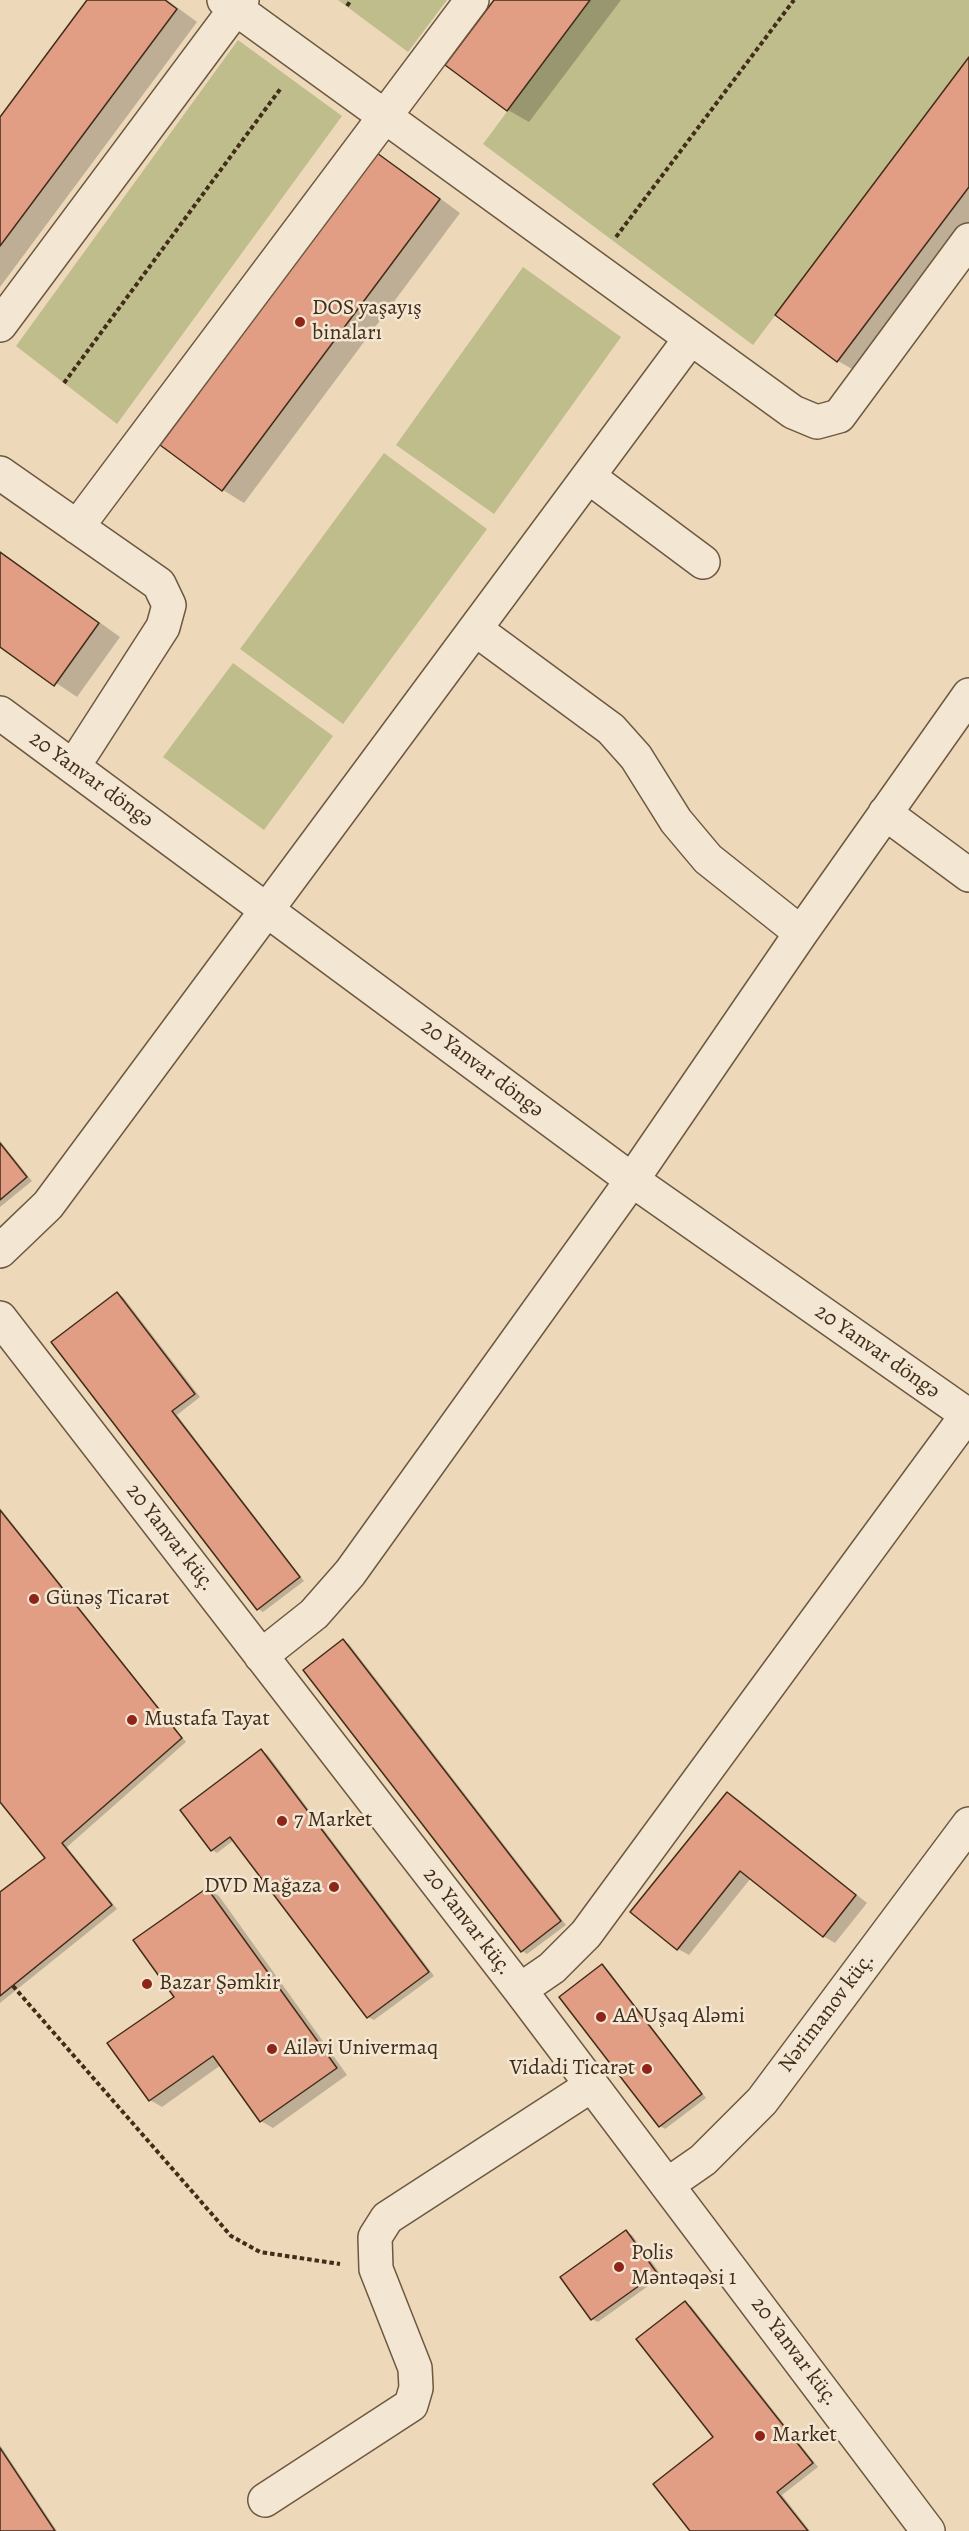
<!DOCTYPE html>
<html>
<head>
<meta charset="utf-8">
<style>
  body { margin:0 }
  canvas { display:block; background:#edd9ba }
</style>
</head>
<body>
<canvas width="969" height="2531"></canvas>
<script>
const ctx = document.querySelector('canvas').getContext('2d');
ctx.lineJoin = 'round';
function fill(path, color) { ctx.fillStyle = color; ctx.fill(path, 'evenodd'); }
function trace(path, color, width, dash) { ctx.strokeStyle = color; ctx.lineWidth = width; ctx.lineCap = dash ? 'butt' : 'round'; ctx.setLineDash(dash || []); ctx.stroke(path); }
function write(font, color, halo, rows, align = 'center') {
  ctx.font = font + ' Alegreya,serif'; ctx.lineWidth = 5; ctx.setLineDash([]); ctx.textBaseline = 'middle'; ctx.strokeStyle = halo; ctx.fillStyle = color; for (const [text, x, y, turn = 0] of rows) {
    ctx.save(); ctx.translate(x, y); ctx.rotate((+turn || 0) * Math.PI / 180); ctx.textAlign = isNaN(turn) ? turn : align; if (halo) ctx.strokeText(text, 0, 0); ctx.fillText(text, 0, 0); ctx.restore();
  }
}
fill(new Path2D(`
  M338,0H447L408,52Z
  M590,0H969V57L753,345L483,144Z
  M238,40L342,116L117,424L16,346Z
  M523,267L621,337L494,514L396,445Z
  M384,453L487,529L343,724L240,649Z
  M233,663L333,736L264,830L163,757Z`), '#bfbd8b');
fill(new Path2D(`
  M89,0H167L197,22L0,287V119Z
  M496,0H621L529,122L508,110Z
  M969,59V227L859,373L838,361Z
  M378,155L399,168L460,213L244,503L223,490L162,445Z
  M0,551L120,637L77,697L0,645Z
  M0,1141L32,1181L0,1207Z
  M117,1294L123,1297L200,1397L177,1415L304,1581L263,1612L258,1609Z
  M0,1508L186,1742L67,1847L117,1909L0,2003V1894L47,1859L0,1799Z
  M343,1641L349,1644L566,1925L527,1954L522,1951Z
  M261,1751L267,1754L434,1976L374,2020L368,2017L234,1840L217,1853L212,1850Z
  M728,1793L739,1800L867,1903L835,1943L823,1936L751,1878L689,1955L678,1949Z
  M207,1889L219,1896L347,2075L273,2128L261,2121L221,2065L162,2107L150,2100L176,1997Z
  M602,1966L608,1970L706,2098L665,2129L660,2126Z
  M626,2232L632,2235L662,2276L598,2322L592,2319Z
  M685,2303L691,2306L818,2467L782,2495L810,2531H692L715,2437Z
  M0,2445L57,2531H0Z`), '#0003');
const building = new Path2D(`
  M87,0H165L177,9L0,246V117Z
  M494,0H590L507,111L445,65Z
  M969,57V187L837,362L775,315Z
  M377,153L440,199L222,491L160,445Z
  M0,552L99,623L54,686L0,647Z
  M0,1143L27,1177L0,1200Z
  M117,1292L195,1394L172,1411L300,1577L257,1610L51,1342Z
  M0,1510L182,1738L62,1843L112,1905L0,1996V1892L45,1858L0,1802Z
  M343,1639L561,1921L521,1952L303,1670Z
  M261,1749L429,1972L367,2018L230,1837L211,1851L180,1810Z
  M727,1792L856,1895L823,1937L740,1871L677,1950L630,1912Z
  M207,1888L337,2068L260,2122L213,2056L149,2101L107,2043L174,1997L133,1940Z
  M602,1964L702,2094L659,2127L559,1997Z
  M626,2230L657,2273L591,2320L560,2277Z
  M685,2301L813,2463L777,2492L808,2531H690L653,2484L713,2437L636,2339Z
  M0,2448L55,2531H0Z`);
fill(building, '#e19e85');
trace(building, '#422d19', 1.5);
const minor = new Path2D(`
  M224,0L793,412L817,422L839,416L969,240
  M0,325L242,0
  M0,473L159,584L169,605L163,627L73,767
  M589,477L703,562
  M77,527L472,0
  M475,629L611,729L636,757L676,821L708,859L801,933
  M0,713L632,1180L969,1416
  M885,813L969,875
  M0,1251L48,1205L690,339
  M0,1318L520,1990L928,2531
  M261,1656L314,1614L350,1573L632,1180L801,933L969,695
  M520,1990L552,1968L586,1934L967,1415
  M667,2185L703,2160L762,2101L969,1824
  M265,2500L411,2405L416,2388L415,2368L376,2269L375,2237L387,2218L592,2085`);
trace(minor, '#6d5841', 36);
trace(new Path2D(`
  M347,6L351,0
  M616,237L794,0
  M64,383L281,88
  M13,1986L231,2236L260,2252L340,2264`), '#422d19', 4, [4.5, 3]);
trace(minor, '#f3e6d2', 33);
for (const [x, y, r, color] of [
  [300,322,6,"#8f2418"],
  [34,1599,6,"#8f2418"],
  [132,1720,6,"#8f2418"],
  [282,1821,6,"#8f2418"],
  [334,1887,6,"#8f2418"],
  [147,1984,6,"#8f2418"],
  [601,2017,6,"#8f2418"],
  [272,2049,6,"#8f2418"],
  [647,2069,6,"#8f2418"],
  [619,2267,6,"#8f2418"],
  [760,2436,6,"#8f2418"]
]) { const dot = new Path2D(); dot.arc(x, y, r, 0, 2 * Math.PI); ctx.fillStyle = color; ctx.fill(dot); trace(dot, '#f3e6d2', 2); }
write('22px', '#422d19', '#f3e6d2', [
  ["DOS yaşayış",312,309],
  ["binaları",312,334],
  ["Günəş Ticarət",46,1599],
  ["Mustafa Tayat",144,1720],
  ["7 Market",294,1821],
  ["DVD Mağaza",322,1887,"right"],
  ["Bazar Şəmkir",159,1984],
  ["AA Uşaq Aləmi",613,2017],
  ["Ailəvi Univermaq",284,2049],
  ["Vidadi Ticarət",635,2069,"right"],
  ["Polis",631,2254],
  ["Məntəqəsi 1",631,2279],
  ["Market",772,2436]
], 'left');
write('22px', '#422d19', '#f3e6d2', [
  ["20 Yanvar döngə",91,780,36],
  ["20 Yanvar döngə",482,1069,37],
  ["20 Yanvar döngə",877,1352,35],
  ["20 Yanvar küç.",170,1538,52],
  ["20 Yanvar küç.",467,1922,52],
  ["Nərimanov küç.",827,2013,-53],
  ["20 Yanvar küç.",794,2352,53]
]);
</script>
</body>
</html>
